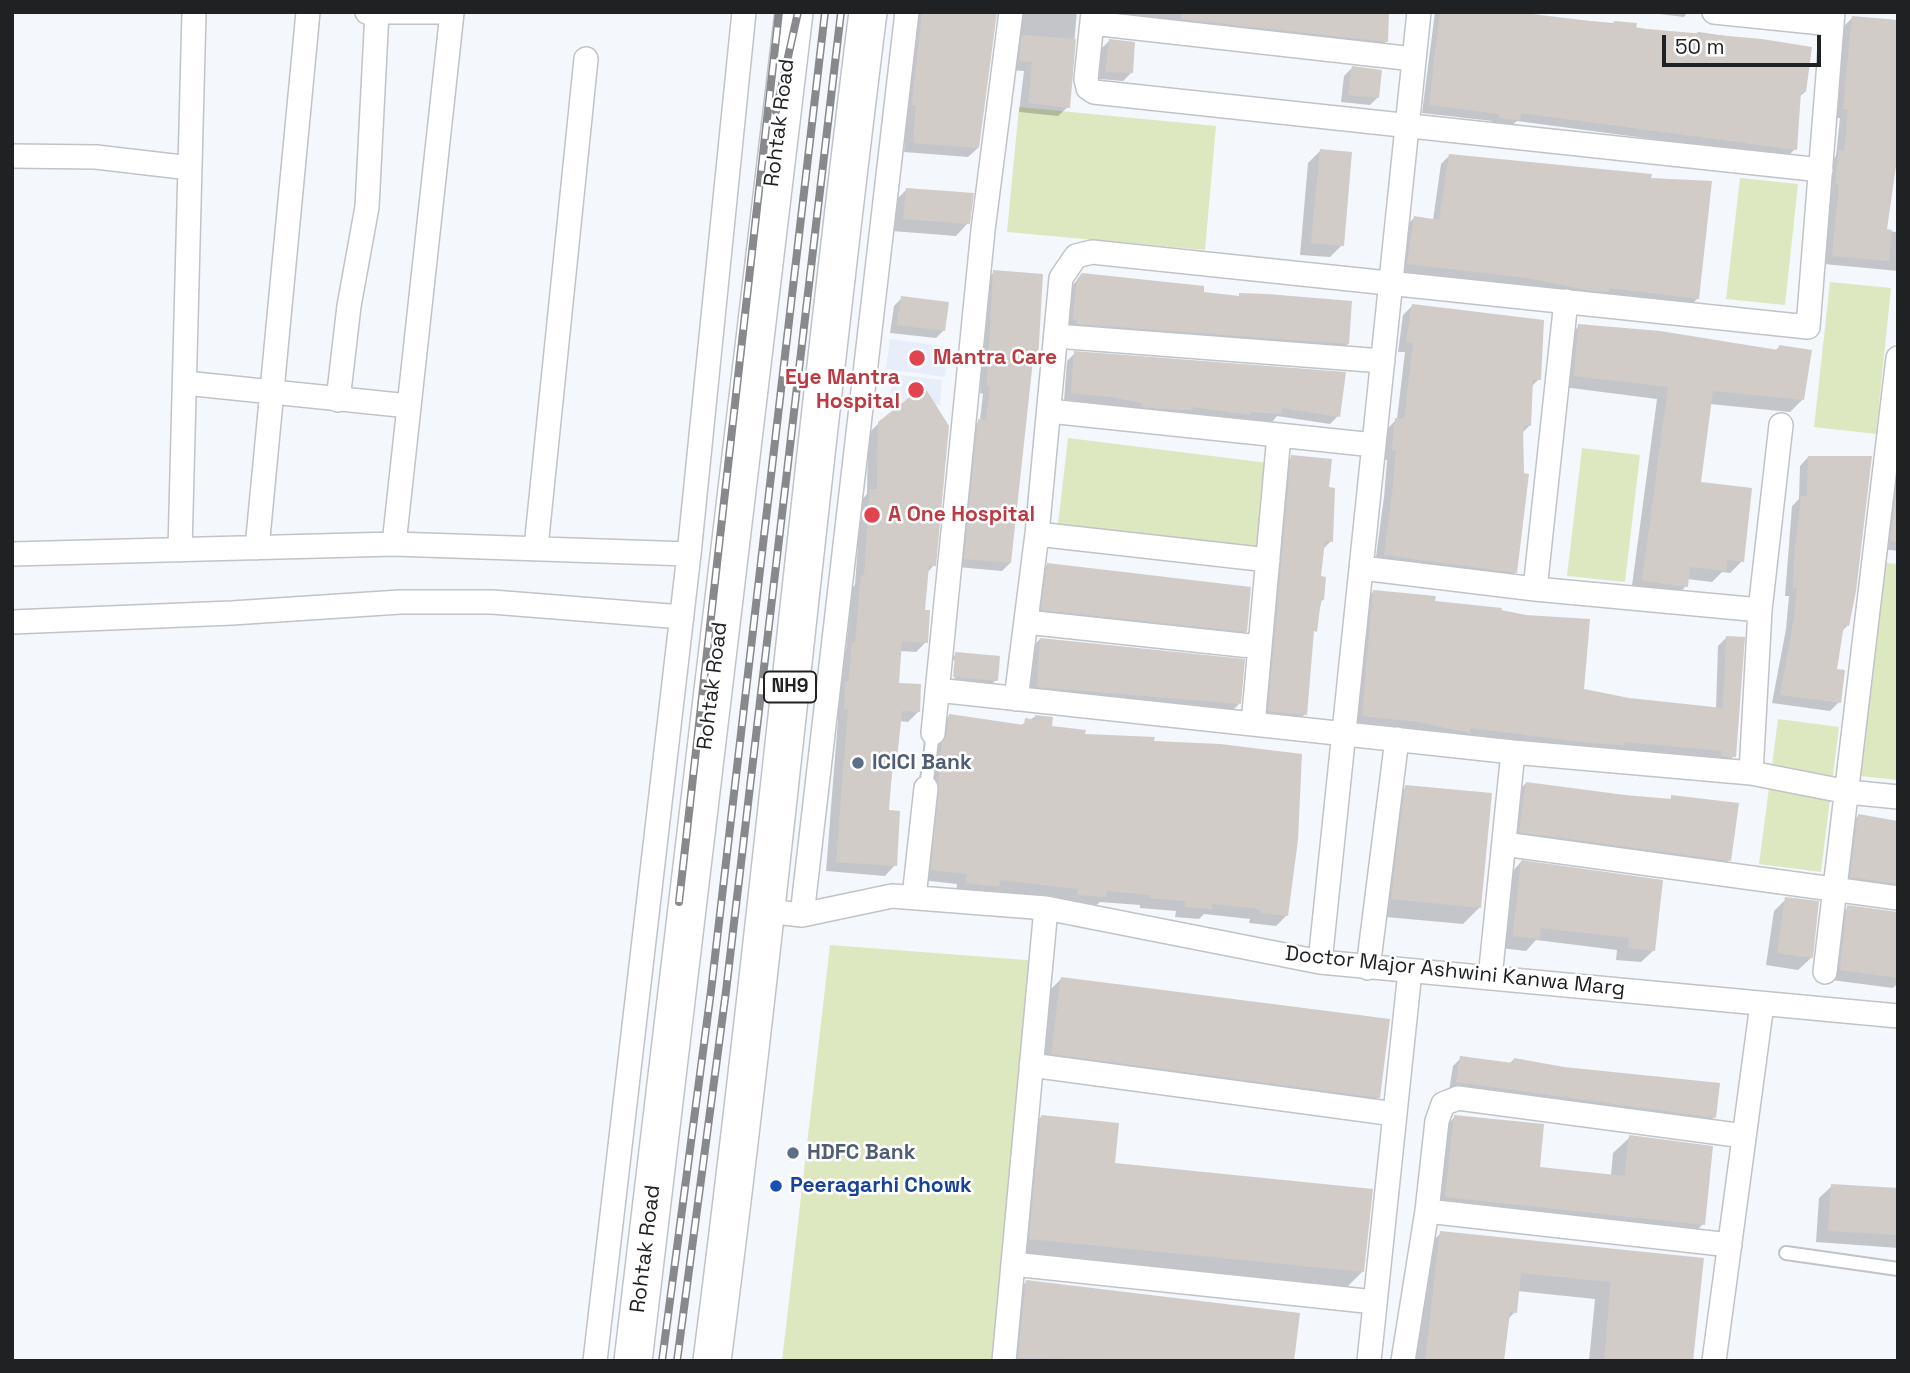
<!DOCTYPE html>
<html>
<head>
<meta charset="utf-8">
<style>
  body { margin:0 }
  #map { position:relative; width:1910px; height:1373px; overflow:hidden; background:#f4f7fc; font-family:"Space Grotesk",sans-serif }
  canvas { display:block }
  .frame { position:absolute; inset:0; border:14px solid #202123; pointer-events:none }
  .scale { position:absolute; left:1662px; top:35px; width:159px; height:32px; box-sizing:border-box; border:4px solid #202123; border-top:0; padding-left:9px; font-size:21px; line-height:24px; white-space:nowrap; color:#202123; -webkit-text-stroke:5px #fff; paint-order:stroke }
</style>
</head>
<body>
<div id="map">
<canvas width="1910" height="1373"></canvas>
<div class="frame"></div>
<div class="scale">50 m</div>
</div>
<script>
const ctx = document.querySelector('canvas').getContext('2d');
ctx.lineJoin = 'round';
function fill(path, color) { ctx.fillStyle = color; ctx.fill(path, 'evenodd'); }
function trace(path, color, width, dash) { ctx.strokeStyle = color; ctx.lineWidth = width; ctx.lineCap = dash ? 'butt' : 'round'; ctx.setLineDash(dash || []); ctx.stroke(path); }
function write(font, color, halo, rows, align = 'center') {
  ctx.font = font + ' "Space Grotesk",sans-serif'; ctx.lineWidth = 5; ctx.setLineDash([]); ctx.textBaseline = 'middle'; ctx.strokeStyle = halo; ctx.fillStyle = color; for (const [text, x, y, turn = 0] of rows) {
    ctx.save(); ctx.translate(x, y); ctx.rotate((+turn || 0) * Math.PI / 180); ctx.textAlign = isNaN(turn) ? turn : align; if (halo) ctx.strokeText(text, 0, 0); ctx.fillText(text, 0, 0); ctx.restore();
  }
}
fill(new Path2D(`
  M890,339L949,347L945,377L886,369Z
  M892,374L942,380L940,405L890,400Z`), '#e7eefa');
fill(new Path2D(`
  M1019,107L1216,126L1205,250L1007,232Z
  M1740,178L1798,184L1785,305L1726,299Z
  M1830,282L1891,288L1876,434L1814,427Z
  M1068,438L1268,463L1257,558L1057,533Z
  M1582,448L1640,455L1625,582L1567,576Z
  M1886,563L1898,564V780L1860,776Z
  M1778,719L1839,727L1821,872L1759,864Z
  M830,945L1039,961L993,1361H782Z`), '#dde8c1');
fill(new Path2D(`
  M915,12H995L978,148L968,157L904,152L907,114L904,113Z
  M1010,12H1077L1068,107L1058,116L1019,112L1024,71L1010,70Z
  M1093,12H1388L1386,41L1376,51Z
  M1435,12H1486L1613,23L1672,34L1695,35L1698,32L1810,48L1805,92L1799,97L1795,149L1787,157L1517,121L1510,127L1492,125V121L1422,113Z
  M1642,12H1688L1684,17Z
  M1852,18L1885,231L1898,232V271L1824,264L1830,193L1827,192L1831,161L1836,156L1840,118H1835L1843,27Z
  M1109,41L1131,73L1123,81L1099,79L1101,49Z
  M1352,68L1378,97L1370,105L1341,102L1344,76Z
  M1320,151L1342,245L1330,257L1300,255L1308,163Z
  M1449,156L1698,298L1690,306L1578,297L1400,272L1406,226L1414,218L1433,220L1441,164Z
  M906,190L968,223L956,236L892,231L894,202Z
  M994,272L1037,359L1030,365L1010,563L1002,571L957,567L971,429L980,420L983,394L980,393L986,280Z
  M1082,274L1202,293L1237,298L1240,295L1348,344L1339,352L1065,328L1069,290Z
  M902,298L944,330L936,338L890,333L894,306Z
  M1412,306L1539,379L1531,387L1529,426L1522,433L1515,572L1506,582L1375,564L1384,497L1387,460L1383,459L1386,430L1397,419L1405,352H1398L1403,315Z
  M1579,326L1775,351L1779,347L1802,400L1790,412L1710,404L1699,484L1742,561L1730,573L1722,572L1712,582L1687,579L1686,586L1674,598L1631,593L1657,399L1563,387L1567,338Z
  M1075,353L1338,416L1330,424L1277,416L1272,422L1243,419L1240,423L1217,420L1218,416L1135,414V410L1103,404L1064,401L1067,361Z
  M1898,421V551L1882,549Z
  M879,423L934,565L927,573L924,611L926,642L916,652L900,651L897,685L919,711L908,722L899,721L887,812L895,865L885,876L826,871L838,719L834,718L842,655L846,650L852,588L855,585L861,501L867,494L868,434Z
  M1292,457L1327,489L1331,541L1322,550L1319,578L1322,600L1312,634L1305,714L1297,722L1261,719L1284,465Z
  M1808,457L1848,625L1841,632L1835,670L1839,702L1830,711L1772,703L1786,629L1789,596H1785L1792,506L1799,499L1800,466Z
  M1048,564L1249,588L1246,631L1238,639L1034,617L1040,572Z
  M1373,592L1433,603L1582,691L1629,700L1716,709L1718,646L1726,638L1734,756L1726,764L1714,763V758L1666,753L1460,740L1355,723L1365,600Z
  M1040,639L1239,704L1231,712L1030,694L1032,647Z
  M956,654L996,680L988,688L954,685L956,660H953L950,685L948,662Z
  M950,715L1020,726L1036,716L1050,727L1083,735L1153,743L1287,915L1276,926L1249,923L1250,919L1204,914L1199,919L1175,917L1176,911L1140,908V905L1100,902L1094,907L1068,905V900L993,891L987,896L956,894L957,884L921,880L939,726Z
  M1526,783L1668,801L1672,797L1729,860L1720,869L1511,840L1517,792Z
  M1406,787L1480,907L1463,924L1375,916L1389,803Z
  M1858,816L1898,822V897L1841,887L1849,826Z
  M1521,862L1654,950L1641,962L1616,960L1617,950L1536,940L1526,951L1501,948L1509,875Z
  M1786,899L1811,958L1798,970L1766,965L1774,911Z
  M1848,907L1898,913V983L1893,988L1831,980L1838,917Z
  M1061,979L1378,1097L1362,1114L1035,1070L1045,995Z
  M1461,1058L1509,1064L1514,1059L1714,1117L1706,1125L1449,1090L1453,1066Z
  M1041,1117L1113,1165L1363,1271L1346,1288L1014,1255L1025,1134Z
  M1455,1117L1538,1168L1611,1176L1613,1153L1630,1137L1703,1224L1686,1241L1429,1213L1438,1133Z
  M1832,1186L1898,1190V1248L1816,1242L1819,1198Z
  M1441,1233L1702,1260L1691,1361H1589L1595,1299L1517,1291L1515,1312L1507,1320L1503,1361H1411L1424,1249Z
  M1027,1281L1292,1361H1005L1011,1297Z`), '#0003');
fill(new Path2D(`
  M922,12H997L979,148L913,143L916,105H912Z
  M1182,12H1389L1388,42L1181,19Z
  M1440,12H1517L1613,24L1614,21L1637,23L1636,28L1762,39L1812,47L1806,92H1801L1797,150L1521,113L1520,120L1499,118V114L1429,105Z
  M1852,16L1898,20V152L1887,229L1892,230L1889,261L1832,256L1839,184H1835L1839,150L1844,151L1848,109H1843Z
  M1022,35L1076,39L1070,108L1028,103L1032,62L1019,61Z
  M1109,39L1135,42L1133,73L1106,72Z
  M1352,66L1382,70L1379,98L1348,95Z
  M1320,149L1352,152L1344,246L1311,243Z
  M1449,154L1652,174L1651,178L1712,181L1699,299L1609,288V292L1587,290L1527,278L1407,264L1414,216L1439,220Z
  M906,188L974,193L970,224L903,219Z
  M993,270L1043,274L1038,360H1033L1011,563L964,559L978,419L986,420L990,386H987Z
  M1082,273L1204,286V292L1239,296V293L1267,294L1352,301L1349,344L1077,324V320H1073L1077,279Z
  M901,296L949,302L945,331L897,325Z
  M1412,304L1544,320L1541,380L1533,379L1531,426L1523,425L1524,473L1529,474L1517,573L1384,555L1393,486L1396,451L1392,450L1395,418L1404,419L1413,343L1406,342Z
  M1578,324L1660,331L1778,350L1779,345L1812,350L1804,400L1713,391L1701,482L1752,488L1744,562L1727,560L1726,571L1690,567L1688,587L1642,581L1668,387L1574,376Z
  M1074,351L1346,372L1340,417L1282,408L1281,414L1250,412V415L1192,407L1191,410L1162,409L1142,407V403L1111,397L1071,393Z
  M924,386L949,426L936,566H929L925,610H930L928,643L902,641L899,683L921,684L920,712L902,711L897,759H893L889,810L900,811L897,866L836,862L848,709H844L845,681H849L852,642L855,643L861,575L864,576L870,489H877L878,422Z
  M1291,455L1332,459L1329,487L1335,488L1333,542L1325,541L1321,576L1326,577L1324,600H1321L1317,632L1314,631L1307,715L1268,711Z
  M1808,456H1872L1856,591L1849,626L1844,625L1837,669L1845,670L1841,703L1780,695L1794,618L1797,588H1793L1795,548L1801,496H1807Z
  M1898,479V542L1890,541Z
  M1047,563L1251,587L1247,632L1041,610Z
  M1373,590L1436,596L1435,601L1502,608L1501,610L1526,615L1590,619L1584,689L1629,698L1723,708L1726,636L1745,637L1736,757L1721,756L1722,751L1625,742L1624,745L1590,743L1471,728L1470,733L1418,722L1362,716Z
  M1040,638L1245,659L1241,704L1037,687Z
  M955,652L1000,656L998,681L953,677Z
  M949,714L1024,725L1025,718L1035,720V715L1053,717L1052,726L1086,730L1085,734L1155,737L1154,741L1220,744L1302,754L1298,840L1288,916L1259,913L1260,909L1212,904V909L1185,907V901L1150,898V895L1107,891L1106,897L1077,895L1078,889L1000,880L999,887L966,883L967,874L931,870L942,743L947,734Z
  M1526,782L1625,795L1671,799V795L1739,803L1731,861L1519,832Z
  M1405,785L1492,793L1481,908L1391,899Z
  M1858,814L1898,821V884L1850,877Z
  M1521,860L1663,880L1655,951L1628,948L1629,938L1541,928L1540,939L1513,936Z
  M1785,897L1819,901L1813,958L1777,953Z
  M1847,905L1898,912V978L1840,970Z
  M1061,977L1390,1019L1380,1098L1051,1054Z
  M1460,1056L1513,1063L1514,1058L1564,1067L1720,1083L1716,1118L1456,1082Z
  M1041,1115L1119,1123L1115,1163L1373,1189L1364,1272L1029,1239Z
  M1454,1115L1544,1124L1540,1167L1625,1176L1629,1135L1713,1146L1705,1225L1445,1197Z
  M1831,1184L1898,1188V1235L1828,1231Z
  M1440,1231L1704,1258L1693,1361H1604L1611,1282L1521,1273L1517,1313L1510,1312L1504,1361H1425Z
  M1026,1280L1300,1313L1294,1361L1018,1358Z`), '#d1ccc8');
const lane = new Path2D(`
  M926,788L933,733
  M1786,1253L1898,1269`);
const street = new Path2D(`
  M367,12H452
  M1093,12L1086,79L1088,88L1094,92L1821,170
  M1714,12L1832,24
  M1092,23L1414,59
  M12,156L96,157L190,168
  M1056,336L1383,361
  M185,383L409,406
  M338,400L349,306L367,207L377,12
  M1049,411L1374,445
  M1037,534L1268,560
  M394,544L452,13
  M536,547L586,59
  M257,548L308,12
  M180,550L194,12
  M12,554L394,544L689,554
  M1362,568L1535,589L1760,610
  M1535,589L1566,301
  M12,622L232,613L400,602H492L682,617
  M1026,622L1260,647
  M937,690L1513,752L1751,773L1848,792L1898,797
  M1016,699L1037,534L1061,278L1076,256L1092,252L1808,327L1833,12
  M1253,724L1279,435
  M933,733L983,230L1011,12
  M1751,773L1760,610L1781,425
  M1504,844L1898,898
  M914,897L926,788
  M766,911L802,915L892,896L1046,908L1320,962L1898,1016
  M802,915L907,12
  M1320,962L1419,12
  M1368,968L1397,739
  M1825,972L1898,358
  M1490,978L1513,752
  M1031,1065L1395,1114
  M1427,1211L1730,1245
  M1013,1264L1375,1302
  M595,1361L689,554L744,12
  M1004,1361L1046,908
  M1369,1361L1410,971
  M1403,1361L1427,1211L1437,1121L1443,1104L1458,1098L1744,1136
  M1714,1361L1762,1004`);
const primary = new Path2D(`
  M633,1361L794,12
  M712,1361C770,912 811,461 868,12`);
trace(lane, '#c0c3c8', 16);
trace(street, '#c0c3c8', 26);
trace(primary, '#c0c3c8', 40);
trace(lane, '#fff', 12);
trace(street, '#fff', 23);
trace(primary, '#fff', 37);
const rail = new Path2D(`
  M776,111L798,12
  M679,902L779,12
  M662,1361L711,991L825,12
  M677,1361L726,991L841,12`);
trace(rail, '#87898c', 8);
trace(rail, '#fff', 5, [16]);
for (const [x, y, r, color] of [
  [917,358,9,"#e0444e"],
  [916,390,9,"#e0444e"],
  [872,515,9,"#e0444e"],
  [858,763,7,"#5c6f8a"],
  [793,1153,7,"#5c6f8a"],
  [776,1186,7,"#1a4fb4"]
]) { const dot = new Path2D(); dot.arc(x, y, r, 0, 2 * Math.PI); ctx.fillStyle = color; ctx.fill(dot); trace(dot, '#fff', 2.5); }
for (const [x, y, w] of [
  [790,687,52]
]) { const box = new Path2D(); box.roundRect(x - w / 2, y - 15.5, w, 31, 5); ctx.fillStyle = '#fff'; ctx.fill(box); trace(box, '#202123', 2); }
write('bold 19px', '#202123', null, [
  ["NH9",790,687]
]);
write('21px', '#202123', '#fff', [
  ["Rohtak Road",780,123,-83],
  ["Rohtak Road",713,686,-83],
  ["Doctor Major Ashwini Kanwa Marg",1455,972,6],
  ["Rohtak Road",646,1249,-83]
]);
write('bold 21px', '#be3a42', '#fff', [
  ["Mantra Care",933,358],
  ["Eye Mantra",900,378,"right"],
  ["Hospital",900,402,"right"],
  ["A One Hospital",888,515]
], 'left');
write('bold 21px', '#4e5e75', '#fff', [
  ["ICICI Bank",872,763],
  ["HDFC Bank",807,1153]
], 'left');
write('bold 21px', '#164399', '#fff', [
  ["Peeragarhi Chowk",790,1186]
], 'left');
</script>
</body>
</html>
